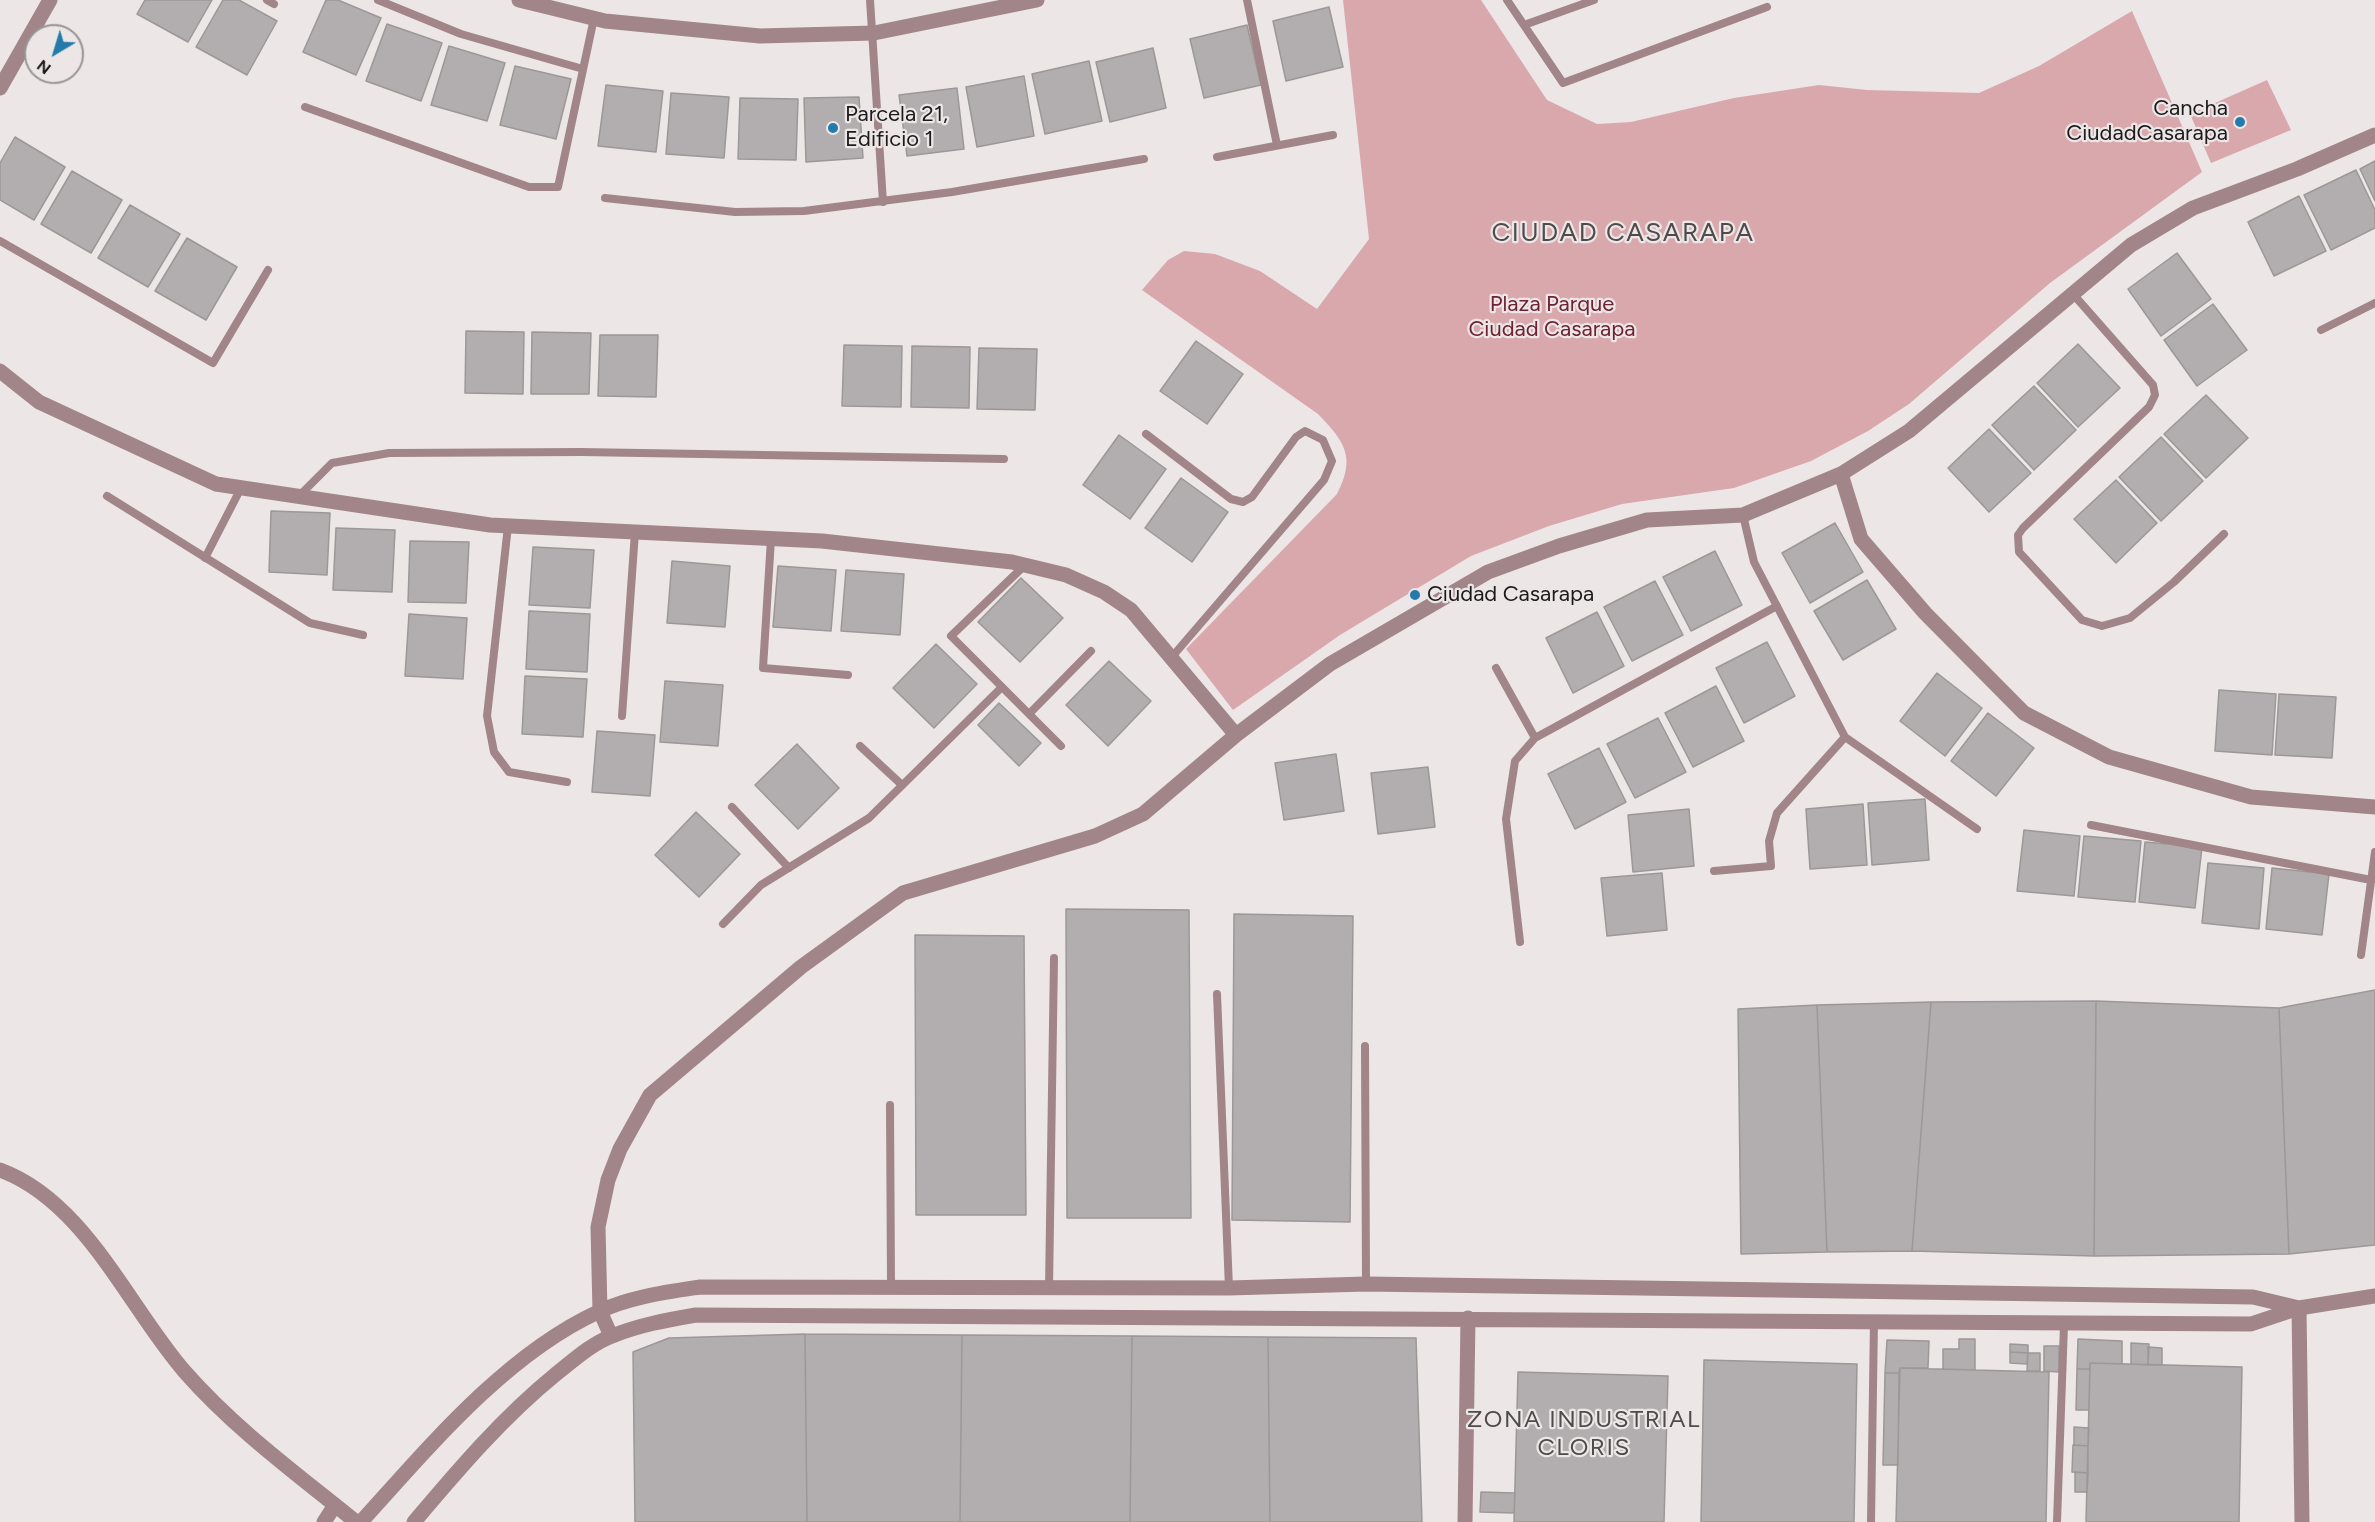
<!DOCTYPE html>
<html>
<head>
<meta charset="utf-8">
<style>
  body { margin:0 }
  #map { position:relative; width:2375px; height:1522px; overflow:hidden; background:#ece6e7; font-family:Figtree,sans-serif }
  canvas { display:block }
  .north { position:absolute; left:24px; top:24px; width:60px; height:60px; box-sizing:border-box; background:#ece6e7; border:2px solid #999495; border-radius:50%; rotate:218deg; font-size:16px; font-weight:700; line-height:24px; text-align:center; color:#1c1a1b }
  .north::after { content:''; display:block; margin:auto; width:21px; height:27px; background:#247bab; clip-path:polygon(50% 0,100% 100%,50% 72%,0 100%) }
</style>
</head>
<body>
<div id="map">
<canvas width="2375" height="1522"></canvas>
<div class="north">N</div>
</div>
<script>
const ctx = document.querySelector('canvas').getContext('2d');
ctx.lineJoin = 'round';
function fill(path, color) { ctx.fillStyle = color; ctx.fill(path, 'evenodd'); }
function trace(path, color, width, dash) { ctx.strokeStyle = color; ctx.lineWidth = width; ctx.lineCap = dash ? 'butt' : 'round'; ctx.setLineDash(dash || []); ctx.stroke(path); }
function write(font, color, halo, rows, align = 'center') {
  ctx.font = font + ' Figtree,sans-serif'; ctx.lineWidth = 4.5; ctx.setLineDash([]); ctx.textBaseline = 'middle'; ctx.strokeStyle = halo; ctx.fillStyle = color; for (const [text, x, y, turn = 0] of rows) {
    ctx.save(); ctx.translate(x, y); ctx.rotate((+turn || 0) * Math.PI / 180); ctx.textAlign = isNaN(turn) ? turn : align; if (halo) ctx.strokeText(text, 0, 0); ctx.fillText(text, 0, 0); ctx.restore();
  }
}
fill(new Path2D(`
  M1343,0H1481L1547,100L1597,124L1631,122L1734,98L1819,85L1867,90L1979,93L2039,66L2132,11L2202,172L2050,283L1909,404L1868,431L1811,461L1734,488L1622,504L1549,526L1471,556L1340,635L1233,710L1186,649L1337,494C1356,457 1345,442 1318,414L1142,290L1168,260L1184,251L1215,254L1260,271L1317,309L1369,239Z
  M2267,80L2291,130L2211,163L2190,114Z`), '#d9a8ad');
const building = new Path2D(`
  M145,0H212L188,42L137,14Z
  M223,0H239L277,21L247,75L196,47Z
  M326,0H338L381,18L356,75L303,52Z
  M1329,7L1343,67L1286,81L1273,21Z
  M387,24L442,43L421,101L366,81Z
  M1247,25L1261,85L1204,98L1190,39Z
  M449,46L505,63L487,121L431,105Z
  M1153,48L1166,108L1110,122L1096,62Z
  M1089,61L1102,121L1045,134L1032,74Z
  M515,66L571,79L556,139L500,125Z
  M1024,76L1034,136L977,147L966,87Z
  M606,85L663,91L656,152L598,146Z
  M957,88L964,149L907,156L899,95Z
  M671,93L729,97L724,158L666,154Z
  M859,97L863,158L806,162L804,98Z
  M740,98L798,99L796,160L738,159Z
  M15,137L65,167L34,220L0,200V163Z
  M2375,161V201L2360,169Z
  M2356,170L2375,210V228L2331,250L2304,195Z
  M72,171L122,200L91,253L41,224Z
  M2299,196L2326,251L2274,276L2248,222Z
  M130,205L180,234L148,287L98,258Z
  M187,238L237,267L206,320L155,291Z
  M2177,253L2211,299L2161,336L2128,289Z
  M2213,304L2247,350L2197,386L2164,340Z
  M466,331L524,332L523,394L465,393Z
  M532,332L591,333L589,394H531Z
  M600,335H658L656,397L598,396Z
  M1196,341L1243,374L1207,424L1160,391Z
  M2078,344L2120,388L2078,427L2037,383Z
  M844,345L902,346L901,407L842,406Z
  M912,346L970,347L969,408L911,407Z
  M979,348L1037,349L1035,410L977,409Z
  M2034,386L2076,430L2034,470L1992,425Z
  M2206,395L2248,438L2206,478L2164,434Z
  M1989,429L2031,473L1989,512L1948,468Z
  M1119,435L1166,469L1130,519L1083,485Z
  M2161,437L2203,481L2161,521L2119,477Z
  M1181,478L1228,512L1192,562L1145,528Z
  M2116,480L2157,523L2116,563L2074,519Z
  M271,511L330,513L327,575L269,572Z
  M1835,523L1863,572L1810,603L1782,553Z
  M336,528L395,530L392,592L333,590Z
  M410,541L469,542L466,603L408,602Z
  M533,547L594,550L590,608L529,605Z
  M1715,551L1742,605L1691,631L1663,577Z
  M672,561L730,566L725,627L667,623Z
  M778,566L836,570L831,631L773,627Z
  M846,570L904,574L900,635L841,631Z
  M1021,578L1063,618L1020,662L978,622Z
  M1867,580L1896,629L1843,660L1814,611Z
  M1655,581L1683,635L1632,661L1604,607Z
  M529,611L590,614L587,672L526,669Z
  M1597,612L1624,666L1573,693L1546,638Z
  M409,614L467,618L463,679L405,676Z
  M1767,642L1795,696L1744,723L1716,668Z
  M936,644L977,684L934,728L893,688Z
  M1109,661L1151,701L1108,746L1066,705Z
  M1937,673L1982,708L1945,756L1900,721Z
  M525,676L587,679L583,737L522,734Z
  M665,681L723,685L718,746L660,742Z
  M1716,686L1744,741L1693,767L1665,713Z
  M2219,690L2276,694L2272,755L2215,751Z
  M2279,694L2336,697L2332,758L2275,755Z
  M999,703L1041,743L1019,766L978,725Z
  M1988,713L2034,748L1996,796L1951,761Z
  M1658,718L1686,772L1635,798L1607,744Z
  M597,731L655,735L650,796L592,792Z
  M797,744L839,788L798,829L755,785Z
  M1599,748L1626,802L1575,829L1548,774Z
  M1336,754L1344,811L1284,820L1275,763Z
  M1428,767L1435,827L1378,834L1371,773Z
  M1925,799L1929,860L1872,865L1868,803Z
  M1863,804L1867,865L1810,869L1806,809Z
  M1689,809L1694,866L1633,872L1628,815Z
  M696,812L740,854L699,897L655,855Z
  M2024,830L2080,836L2074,896L2017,891Z
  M2084,836L2141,841L2135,902L2078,897Z
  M2145,842L2202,847L2195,908L2139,902Z
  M2208,863L2264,868L2259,929L2202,923Z
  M2272,868L2329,874L2322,935L2266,929Z
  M1662,873L1667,930L1607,936L1601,878Z
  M1066,909L1189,910L1191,1218H1067Z
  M1234,914L1353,916L1350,1222L1232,1220Z
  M915,935L1024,936L1026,1215H916Z
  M2375,990V1245L2289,1254L2279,1008Z
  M2096,1001L2279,1008L2289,1254L2094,1256Z
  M2096,1001L2094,1256L1912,1251L1931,1002Z
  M1931,1002L1912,1251L1827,1252L1817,1005Z
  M1817,1005L1827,1252L1741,1254L1738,1009Z
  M805,1334L807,1522H635L633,1352L669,1338Z
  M805,1334L962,1335L960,1522H807Z
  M962,1335L1132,1336L1130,1522H960Z
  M1132,1336L1268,1337L1270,1522H1130Z
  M1268,1337L1416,1338L1422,1522H1270Z
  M1959,1339H1975V1370L1943,1369V1349H1959Z
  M2078,1339L2122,1341V1364L2090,1363V1369H2077Z
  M1887,1340L1929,1341L1928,1368H1900L1899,1373H1885Z
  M2131,1343L2149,1344L2148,1365L2131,1364Z
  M2010,1344L2028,1345V1353L2010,1352Z
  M2044,1346H2059V1372L2044,1371Z
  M2148,1347L2162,1348V1365H2148Z
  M2010,1352L2028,1353L2027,1364L2010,1363Z
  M2028,1353H2040V1371H2027Z
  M1704,1360L1857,1364L1854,1522H1701Z
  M2090,1363L2242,1367L2239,1522H2086Z
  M1900,1368L2049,1372L2046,1522H1896Z
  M2077,1369H2090L2089,1410H2076Z
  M1518,1372L1668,1376L1664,1522H1514Z
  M1885,1373H1899L1898,1465H1883Z
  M2074,1427L2089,1428L2088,1446L2074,1445Z
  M2073,1445L2088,1446V1473L2072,1472Z
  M2075,1472L2088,1473L2087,1492H2075Z
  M1481,1492L1515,1493L1514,1513L1480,1512Z`);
fill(building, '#b2adae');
trace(building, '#9c9898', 1.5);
trace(new Path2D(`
  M267,0L274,4
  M378,0L461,34L583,69
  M870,0L883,202
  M1247,0L1277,145
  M1507,0L1563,83L1767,7
  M1524,25L1594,0
  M305,107L529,187H558L594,18
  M1217,157L1333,135
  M605,198L735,212L804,211L952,192L1144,159
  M0,241L213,363L268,270
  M2073,294L2153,385L2155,395L2149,407L2023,528L2018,535L2019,552L2082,620L2102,626L2130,618L2174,582L2224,534
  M2321,330L2375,303
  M1146,434L1231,499L1243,502L1252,497L1296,437L1305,431L1323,440L1332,461L1324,480L1171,658
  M107,496L310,623L363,635
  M299,496L332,463L389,453L581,452L1004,459
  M1743,515L1754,562L1845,737L1977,829
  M508,526L487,716L494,752L509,772L567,782
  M771,539L763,668L848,675
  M205,558L241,488
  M1025,565L951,636L1061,746
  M1496,668L1535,738
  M1029,714L1091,651
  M622,716L635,532
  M860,746L902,785
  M732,807L789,868
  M2091,825L2371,880
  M1714,871L1771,866L1769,841L1777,813L1845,737
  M723,924L761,885L869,818L1002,687
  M1520,942L1506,819L1515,761L1535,738L1777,606
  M2361,955L2375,852
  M1217,994L1229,1288
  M1365,1046L1366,1284
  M890,1105L891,1286
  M1049,1288L1054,958
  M1871,1522L1874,1321
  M2057,1522L2064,1325`), '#a28588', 8);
trace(new Path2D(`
  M519,0L605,21L760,36L874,33L1037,0
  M0,88L50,0
  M0,371L39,402L216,484L490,525L822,541L1012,562L1066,575L1104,592L1131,610L1236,735
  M1841,474L1861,539L1925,613L2024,713L2109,757L2251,797L2375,807
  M0,1170C85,1201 129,1308 185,1372C235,1429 297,1474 356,1522
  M2299,1308L2302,1522
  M611,1336L600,1311L598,1227L608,1180L620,1149L650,1095L801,967L903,893L1095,836L1143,814L1236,735L1330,664L1488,572L1559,546L1647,520L1743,515L1841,474L1909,431L2131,245L2193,208L2297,169L2375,135
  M324,1522L335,1505
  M361,1522C429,1447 505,1355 598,1312C629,1297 667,1292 700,1287L1229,1288L1366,1284L2253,1297L2299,1308
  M414,1522C458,1470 502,1418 556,1374C574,1360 591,1344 612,1336C639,1325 667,1320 696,1315L2251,1324L2299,1308L2375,1296
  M1465,1522L1468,1318`), '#a28588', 15);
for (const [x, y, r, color] of [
  [2240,122,6,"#247bab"],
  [833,128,6,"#247bab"],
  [1415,595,6,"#247bab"]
]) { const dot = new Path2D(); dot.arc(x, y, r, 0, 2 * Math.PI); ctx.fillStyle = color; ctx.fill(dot); trace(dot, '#ece6e7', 2); }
write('22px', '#1c1a1b', '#ece6e7', [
  ["Cancha",2228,109,"right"],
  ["CiudadCasarapa",2228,134,"right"],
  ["Parcela 21,",845,115],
  ["Edificio 1",845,140],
  ["Ciudad Casarapa",1427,595]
], 'left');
write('22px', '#6f2232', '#ece6e7', [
  ["Plaza Parque",1552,305],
  ["Ciudad Casarapa",1552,330]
]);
ctx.letterSpacing = '1.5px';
write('24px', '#4f4b4b', '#ece6e7', [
  ["ZONA INDUSTRIAL",1584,1420],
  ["CLORIS",1584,1448]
]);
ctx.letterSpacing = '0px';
ctx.letterSpacing = '1.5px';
write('26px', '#4f4b4b', '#ece6e7', [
  ["CIUDAD CASARAPA",1623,233]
]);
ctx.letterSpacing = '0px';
</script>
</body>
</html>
